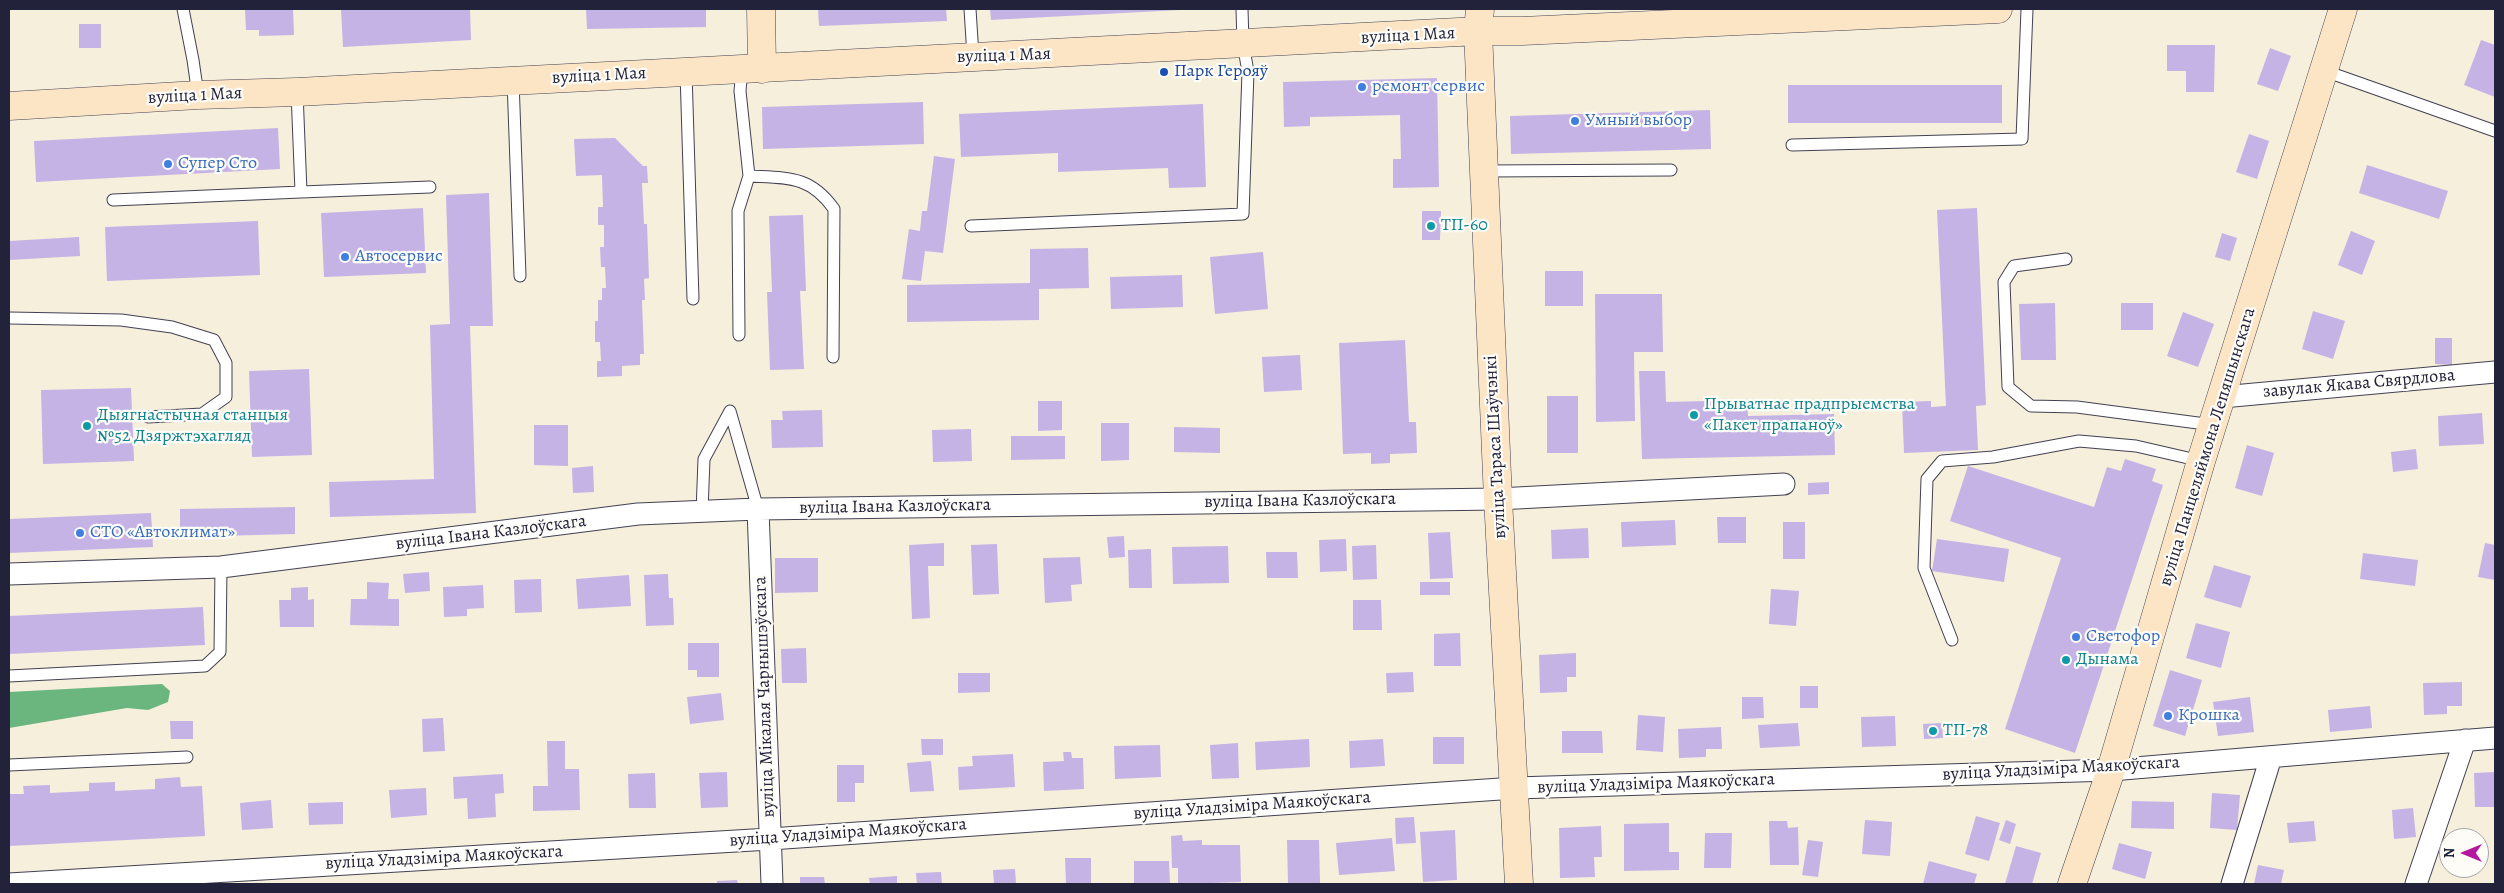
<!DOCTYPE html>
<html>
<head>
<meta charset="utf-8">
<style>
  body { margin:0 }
  #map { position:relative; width:2504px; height:893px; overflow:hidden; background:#f6efdc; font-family:Alegreya,serif }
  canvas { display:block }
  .frame { position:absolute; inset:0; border:10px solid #22223b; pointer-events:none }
  .north { position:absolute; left:2439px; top:828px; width:50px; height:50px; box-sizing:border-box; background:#fdfcf7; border:1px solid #a5a5ac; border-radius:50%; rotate:270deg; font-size:14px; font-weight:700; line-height:20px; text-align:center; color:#22223b }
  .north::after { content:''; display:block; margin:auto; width:18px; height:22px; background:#b5179e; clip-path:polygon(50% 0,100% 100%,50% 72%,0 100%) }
</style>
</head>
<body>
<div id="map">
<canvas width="2504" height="893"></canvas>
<div class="frame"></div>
<div class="north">N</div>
</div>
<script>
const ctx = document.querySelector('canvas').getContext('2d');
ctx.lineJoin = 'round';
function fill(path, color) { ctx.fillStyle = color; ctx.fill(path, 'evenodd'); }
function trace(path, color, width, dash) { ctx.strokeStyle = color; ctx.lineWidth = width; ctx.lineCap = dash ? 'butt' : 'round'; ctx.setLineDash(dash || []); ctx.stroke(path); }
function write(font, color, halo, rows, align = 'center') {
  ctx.font = font + ' Alegreya,serif'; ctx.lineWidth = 4.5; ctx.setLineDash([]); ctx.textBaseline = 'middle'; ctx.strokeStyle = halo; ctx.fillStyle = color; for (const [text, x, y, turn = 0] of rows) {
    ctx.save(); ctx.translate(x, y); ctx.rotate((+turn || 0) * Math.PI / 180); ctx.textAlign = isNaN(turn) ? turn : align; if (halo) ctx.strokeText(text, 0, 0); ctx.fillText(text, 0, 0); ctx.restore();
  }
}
fill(new Path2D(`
  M162,684L170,691L168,702L148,710L127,708L9,728V692Z`), '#6ab67e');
fill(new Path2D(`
  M245,9H293L294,35L259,36V30H246Z
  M341,9H470L471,40L343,47Z
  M586,9H706V27L587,29Z
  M818,9H946L947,21L819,26Z
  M990,9H1180V10L991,20Z
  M79,24H101V48H79Z
  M2481,40L2495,45V97L2464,85Z
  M2167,45H2215L2214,92H2186V71H2167Z
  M2270,48L2291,56L2278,91L2257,84Z
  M1437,78L1439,187L1393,188V159H1401L1400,115L1310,117V126L1284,127L1283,82Z
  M1788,85H2002V123H1788Z
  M923,102L924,144L763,149L762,107Z
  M1203,104L1206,187L1169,188L1168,168L1058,172V153L961,157L959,114Z
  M1710,110L1711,149L1511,154L1510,116Z
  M278,128L280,169L36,182L34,141Z
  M2249,134L2269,141L2257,179L2236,172Z
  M615,138L643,166H647L648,183H642L644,224H647L649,278L644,279L645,300H642L644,354H640V365L622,366V376L597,377V361H601L600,342H595V321H598V300H602V288H606L605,267H601L600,247H604V225H598V207H603L602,175L576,176L574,139Z
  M934,156L955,159L943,253L925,251L921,281L902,279L909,229L920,231L922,211H927Z
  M2367,165L2448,191L2439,219L2359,193Z
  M489,193L493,326H470L476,513L330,517L329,482L434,479L430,325L450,324L446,195Z
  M423,208L426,273L324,277L321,213Z
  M1977,208L1986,405L1976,406L1978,450L1904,453L1902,402L1931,401V407L1946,406L1937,210Z
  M1422,211H1441L1440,240H1422Z
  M803,215L806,291H800L804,369L770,370L767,292H772L769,216Z
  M258,221L260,275L107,281L105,227Z
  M2351,231L2375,241L2362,275L2338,265Z
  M2222,233L2237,238L2230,261L2215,257Z
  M79,237L80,256L9,260V241Z
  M1088,248L1089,288L1039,289V320L907,322V285L1030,283V249Z
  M1263,252L1268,309L1215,314L1210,257Z
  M1545,271H1583V306H1545Z
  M1182,275L1183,307L1111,309L1110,277Z
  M1595,294H1662L1663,352H1634L1635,421L1596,422Z
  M2055,303L2056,360H2021L2019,304Z
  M2121,303H2153V330H2121Z
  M2313,311L2345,321L2333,359L2302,349Z
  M2183,312L2214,324L2198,367L2167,356Z
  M2435,338H2452V365L2435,364Z
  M1405,340L1409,422H1416L1417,453L1390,454V463L1371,464V453L1343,454L1339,343Z
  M1300,355L1302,390L1264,392L1262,357Z
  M309,369L312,455L252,457L249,371Z
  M1639,371H1665L1666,402L1747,400L1748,416L1834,414L1835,455L1642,459Z
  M131,388L134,461L43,464L41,390Z
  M1547,396H1578V453H1547Z
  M1038,401H1062V430L1038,431Z
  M822,410L823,447L772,448L771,420H783L782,411Z
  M2482,413L2484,444L2439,446L2438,416Z
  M1101,423H1129V460L1101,461Z
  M534,425H568V466L534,465Z
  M1174,427L1220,428V453L1174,452Z
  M971,429L972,461L933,462L932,430Z
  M1011,436H1065V459L1011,460Z
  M2247,445L2274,453L2262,496L2235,488Z
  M2416,449L2418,469L2393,472L2391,452Z
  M2125,459L2156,469L2152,481L2163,485L2075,753L2005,729L2061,558L1950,521L1968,466L2094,507L2107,467L2121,471Z
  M593,466L594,492L573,493L572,468Z
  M1829,482V494L1808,495V483Z
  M295,507V534L180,537V509Z
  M151,513L153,547L9,553V519Z
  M1717,517H1746V543H1718Z
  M1675,520L1676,545L1622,547L1621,522Z
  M1783,522H1805V559H1783Z
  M1588,528L1589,558L1552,559L1551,530Z
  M1450,532L1453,578L1430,579L1428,533Z
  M1124,536L1125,557L1109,558L1107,537Z
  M1346,539L1347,571L1320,572L1319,540Z
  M1937,539L2009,549L2004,582L1932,571Z
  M944,543V566H928L930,618L912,619L909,545Z
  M2485,543L2495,545V580L2478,577Z
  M997,544L999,594L973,595L971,545Z
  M1376,545L1377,579L1353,580L1352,546Z
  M1228,546L1229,583L1173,584L1172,547Z
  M1151,549L1152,588H1129L1128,550Z
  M1266,552H1297L1298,578H1267Z
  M2363,553L2418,560L2415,586L2360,579Z
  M1080,557L1082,584L1071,585L1072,601L1045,603L1043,558Z
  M775,558H818V592L775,593Z
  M2214,565L2251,576L2241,608L2204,597Z
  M429,572L430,591L405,593L403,574Z
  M668,574L669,598H673L674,625L646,626L644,575Z
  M629,575L631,606L578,609L576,579Z
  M541,579L542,612L515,613L514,580Z
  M367,582L389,583L388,599H399V626L350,625L351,599H367Z
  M1420,582H1450V595H1420Z
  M483,585L484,608L467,609V616L444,617L443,587Z
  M308,587V600L314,599V627H280L279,600H291V588Z
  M1771,589L1799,591L1796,626L1769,624Z
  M1353,600H1381L1382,630H1353Z
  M203,607L205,645L9,654V616Z
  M2196,623L2230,632L2221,668L2186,658Z
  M1460,633L1461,666H1434V634Z
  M688,643H719V677H697V670H688Z
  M806,648L807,683H782L781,649Z
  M1576,653V677H1567V692L1540,693L1539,655Z
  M2170,670L2202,680L2185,736L2153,726Z
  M1413,672L1414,692L1387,693L1386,673Z
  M958,673H990V692L958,693Z
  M2462,682V706H2447V714L2424,715L2423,683Z
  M1800,686H1818V708H1800Z
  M721,693L724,720L690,724L687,697Z
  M1742,697H1763L1764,718L1742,719Z
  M2250,697L2254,732L2218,736L2213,702Z
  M2370,706L2372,728L2330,732L2328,710Z
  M1638,715L1665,717L1663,752L1636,750Z
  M1895,716L1896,746L1862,747L1861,717Z
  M443,718L445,751L423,752L422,719Z
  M170,721H193V739H171Z
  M1798,723L1800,746L1760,748L1758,725Z
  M1942,723L1943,738L1924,739L1923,724Z
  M1721,727L1722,749H1706V757L1679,758L1678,729Z
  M1562,731H1602L1603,753H1562Z
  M1433,737H1464V764H1433Z
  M921,739H943V755H922Z
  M1309,739L1310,767L1256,770L1255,742Z
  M1383,739L1385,766L1350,768L1349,741Z
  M547,741H565V769H579L580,810L533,811V786H548Z
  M1238,743L1239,778L1212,779L1210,745Z
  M1160,745L1161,777L1115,779L1114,746Z
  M1063,752H1071L1072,758H1083L1084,789L1044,791L1043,762L1064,761Z
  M1013,754L1015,787L959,790L958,767L973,766L972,756Z
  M931,761L934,791L910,792L907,763Z
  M837,765H864V783H855V802H837Z
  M727,772L728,807L701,808L699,773Z
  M2495,772V807H2475L2474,773Z
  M655,773L656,808H629L628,774Z
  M503,774L504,793L495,794L496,817L468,819L467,798L454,799L453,777Z
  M180,777L181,787L202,786L205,836L9,846V794H24L23,786L50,785V793L89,791V783L115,782V791L155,789V779Z
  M426,788L427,815L391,818L389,790Z
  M2212,793L2240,795L2237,830L2210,828Z
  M271,800L273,828L242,830L240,803Z
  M2132,801L2174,802V829L2131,828Z
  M343,802V824L309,825L308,803Z
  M2413,808L2416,837L2394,839L2392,810Z
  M1976,816L2000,823L1989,861L1965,854Z
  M1414,817L1416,843L1396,844L1395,818Z
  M1865,820L1892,822L1890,856L1862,854Z
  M2006,820L2016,824L2010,844L1999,840Z
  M1769,821H1787L1788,828L1798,827L1799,865H1770Z
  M2314,821L2316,841L2289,843L2287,823Z
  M1669,823V852H1679V870L1624,871V824Z
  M1601,826L1602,857H1594L1595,877L1560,878L1559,828Z
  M1455,830L1457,880L1423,882L1420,832Z
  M1705,833H1732L1731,868H1704Z
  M1182,835L1183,841L1202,840V845H1240L1241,882L1178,884V868H1172L1171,836Z
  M1392,838L1395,871L1339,875L1336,843Z
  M1287,840H1319L1320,883L1288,884Z
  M1808,840L1823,842L1818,877L1802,875Z
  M2119,843L2152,852L2145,879L2112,869Z
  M2016,846L2041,853L2032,884H2005Z
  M1065,858H1091V884H1066Z
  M1134,861H1169L1170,884H1134Z
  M1929,861L1977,874L1974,884H1923Z
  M2258,865L2284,870L2281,884H2254Z
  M1015,869L1016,884H994L993,870Z
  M941,872L942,884H917L916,873Z
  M897,876V884H870L869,878Z
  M800,877H824L825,884H800Z
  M737,880L738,884H717V881Z`), '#c5b3e5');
const lane = new Path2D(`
  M183,9L193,60L198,95
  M970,9L973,56
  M2325,71L2495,131
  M686,72L693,299
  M513,80L520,276
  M297,92L301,192L430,187
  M1792,145L2022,139L2027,9
  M1484,171L1671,170
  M749,176C787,178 810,175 834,209L833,357
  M113,200L301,192
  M971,226L1243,214L1248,72L1243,43L1242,9
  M2066,259L2014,266L2004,282L2008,387L2031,406L2077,407L2213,425
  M9,318L121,320L172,327L214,340L226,363V397L202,414L148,417
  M739,335L738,211L749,176L740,91L742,69
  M702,512L704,459L730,411L758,509
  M1952,640L1924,568L1927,479L1942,461L1993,457L2079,441L2136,446L2201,461
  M9,676L205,666L220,652L221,567
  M9,765L187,757`);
const street = new Path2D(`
  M2222,397L2495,372
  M758,509L772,884
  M9,574L221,567L638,514L758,509L1498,499L1784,484
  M9,884L770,839L1515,788L2111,770L2495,738
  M2232,884L2271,757
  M2416,884L2465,740`);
const secondary = new Path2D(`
  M761,9L762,69
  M1480,9L1478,31L1498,499L1519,884
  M9,106L198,95L297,92L1478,31H1522L1998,9
  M2072,884L2111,770L2201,461L2343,9`);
trace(lane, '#424153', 13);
trace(street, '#424153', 23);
trace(secondary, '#424153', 29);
trace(lane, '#fff', 11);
trace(street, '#fff', 21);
trace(secondary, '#fce5c4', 28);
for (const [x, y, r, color] of [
  [1164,72,5,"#1a4fb4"],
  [1362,87,5,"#3f7fe0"],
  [1575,121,5,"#3f7fe0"],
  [168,164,5,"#3f7fe0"],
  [1431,226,5,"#0f9aa8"],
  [345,257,5,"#3f7fe0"],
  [1694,415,5,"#0f9aa8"],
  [87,426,5,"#0f9aa8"],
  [80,533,5,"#3f7fe0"],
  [2076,637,5,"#3f7fe0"],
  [2066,660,5,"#0f9aa8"],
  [2168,716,5,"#3f7fe0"],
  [1933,731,5,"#0f9aa8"]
]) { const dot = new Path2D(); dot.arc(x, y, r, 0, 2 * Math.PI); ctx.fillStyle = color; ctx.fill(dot); trace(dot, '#fdfcf7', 2); }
write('18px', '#22223b', '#fdfcf7', [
  ["вуліца 1 Мая",1408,36,-3],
  ["вуліца 1 Мая",1004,56,-2],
  ["вуліца 1 Мая",599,76,-3],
  ["вуліца 1 Мая",195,96,-3],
  ["завулак Якава Свярдлова",2359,384,-5],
  ["вуліца Тараса Шаўчэнкі",1496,447,-93],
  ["вуліца Панцеляймона Лепяшынскага",2208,447,-73],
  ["вуліца Івана Казлоўскага",1300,501,-1],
  ["вуліца Івана Казлоўскага",895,507,-1],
  ["вуліца Івана Казлоўскага",491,533,-7],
  ["вуліца Мікалая Чарнышэўскага",765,697,-92],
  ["вуліца Уладзіміра Маякоўскага",2061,769,-3],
  ["вуліца Уладзіміра Маякоўскага",1656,784,-2],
  ["вуліца Уладзіміра Маякоўскага",1252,806,-4],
  ["вуліца Уладзіміра Маякоўскага",848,833,-4],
  ["вуліца Уладзіміра Маякоўскага",444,858,-3]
]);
write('18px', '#164399', '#fdfcf7', [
  ["Парк Герояў",1174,72]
], 'left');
write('18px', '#366cbe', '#fdfcf7', [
  ["ремонт сервис",1372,87],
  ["Умный выбор",1585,121],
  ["Супер Сто",178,164],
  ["Автосервис",355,257],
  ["СТО «Автоклимат»",90,533],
  ["Светофор",2086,637],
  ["Крошка",2178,716]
], 'left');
write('18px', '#0d838f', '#fdfcf7', [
  ["ТП-60",1441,226],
  ["Прыватнае прадпрыемства",1704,405],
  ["«Пакет прапаноў»",1704,426],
  ["Дыягнастычная станцыя",97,416],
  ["№52 Дзяржтэхагляд",97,437],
  ["Дынама",2076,660],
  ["ТП-78",1943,731]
], 'left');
</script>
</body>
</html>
